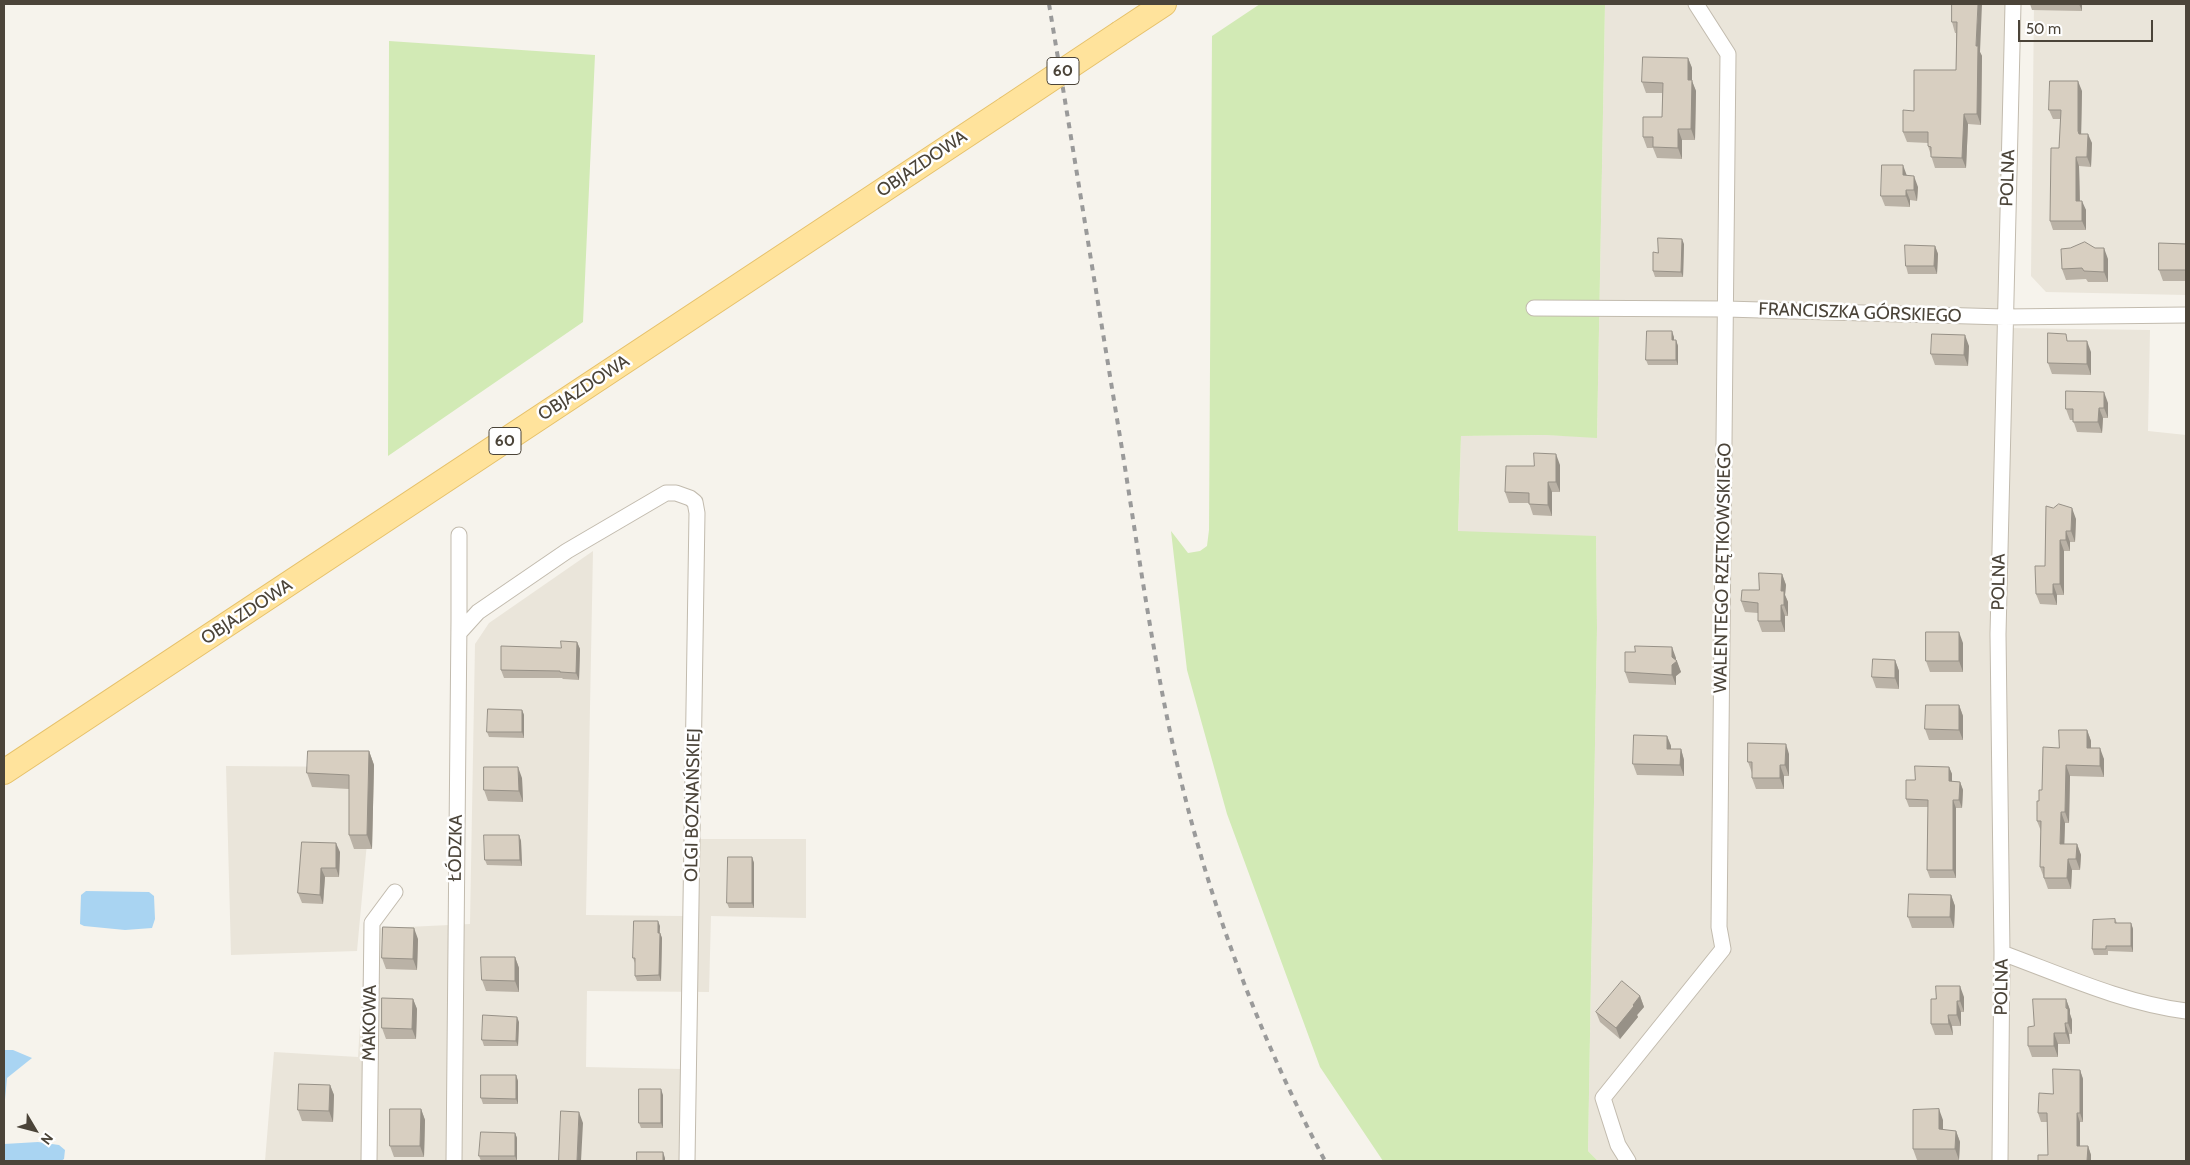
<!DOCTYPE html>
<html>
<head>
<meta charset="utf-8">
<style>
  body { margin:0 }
  #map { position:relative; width:2190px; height:1165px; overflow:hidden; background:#f6f3ec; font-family:Cabin,sans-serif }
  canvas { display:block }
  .frame { position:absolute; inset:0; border:5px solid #4b4439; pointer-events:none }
  .north { position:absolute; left:10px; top:1105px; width:50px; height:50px; -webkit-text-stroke:4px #fff; paint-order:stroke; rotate:127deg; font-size:14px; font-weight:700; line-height:20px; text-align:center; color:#4b4439 }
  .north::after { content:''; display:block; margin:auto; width:18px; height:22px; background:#4b4439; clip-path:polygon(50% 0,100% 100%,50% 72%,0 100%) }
  .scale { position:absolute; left:2018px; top:20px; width:135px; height:22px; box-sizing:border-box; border:2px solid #4b4439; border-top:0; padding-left:6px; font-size:15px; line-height:18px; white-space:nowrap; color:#4b4439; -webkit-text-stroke:4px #fff; paint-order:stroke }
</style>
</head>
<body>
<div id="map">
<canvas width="2190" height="1165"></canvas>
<div class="frame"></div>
<div class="north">N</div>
<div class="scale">50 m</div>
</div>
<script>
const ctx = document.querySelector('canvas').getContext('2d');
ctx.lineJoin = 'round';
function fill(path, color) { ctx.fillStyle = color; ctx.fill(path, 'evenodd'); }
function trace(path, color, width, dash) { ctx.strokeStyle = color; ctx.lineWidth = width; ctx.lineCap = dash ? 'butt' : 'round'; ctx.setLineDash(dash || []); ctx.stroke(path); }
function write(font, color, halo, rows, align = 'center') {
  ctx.font = font + ' Cabin,sans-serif'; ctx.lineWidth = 5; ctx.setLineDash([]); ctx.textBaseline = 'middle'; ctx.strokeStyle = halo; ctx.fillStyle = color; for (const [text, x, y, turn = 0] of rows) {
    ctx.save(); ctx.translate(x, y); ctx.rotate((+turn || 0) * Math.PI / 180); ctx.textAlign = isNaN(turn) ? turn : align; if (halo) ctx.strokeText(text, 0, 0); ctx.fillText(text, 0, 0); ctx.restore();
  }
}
fill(new Path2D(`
  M1605,4H2011L2008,328L2150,330L2148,431L2186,435V1161H1598L1588,1151L1597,628L1596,537L1458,532L1461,436L1545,435L1597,437Z
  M2034,4H2186V295L2046,292L2031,276Z
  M593,551L586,915L684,916V839H806V918L711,916L709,992L587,991L586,1067L682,1069L681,1161H265L274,1052L358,1057L366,929L470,924L475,644L489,623Z
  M226,766L374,767L357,951L231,955Z`), '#eae5da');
fill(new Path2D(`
  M1260,4H1605L1597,438L1545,435L1461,436L1458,531L1596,536L1597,628L1588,1151L1598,1161H1383L1320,1067L1227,814L1187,670L1171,531L1188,553L1200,551L1207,546L1209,530L1212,36Z
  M389,41L595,55L583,322L388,456Z`), '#d2eab5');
fill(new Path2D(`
  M86,891L149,892L154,896L155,919L152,928L125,930L84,926L80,924L81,895Z
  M4,1050H13L32,1058L7,1078L4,1110Z
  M38,1142L59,1145L65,1150L64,1159L61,1161H4V1144Z`), '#a9d4f2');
const minor = new Path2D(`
  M1534,308L1726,309L2004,317L2186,315
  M459,633L478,612L567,551L666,493H676L690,498L695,502L697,513L687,1161
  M2002,953C2062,975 2123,1003 2186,1011
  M369,1161L372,923L395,892
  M454,1161L459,620V535
  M1628,1161L1618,1145L1603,1098L1723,949L1719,927L1728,54L1696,4
  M2000,1161L2002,953L1998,634L2013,4`);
const primary = new Path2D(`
  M1120,33L1164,4
  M4,772L1006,109`);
trace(minor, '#c2bbae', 17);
trace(primary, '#e6c16a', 26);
trace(minor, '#fff', 15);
trace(primary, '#ffe39c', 24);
trace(new Path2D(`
  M1049,4C1074,154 1098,304 1123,455C1141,569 1157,685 1185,797C1217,924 1264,1046 1325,1161`), '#9a9a9a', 4, [6, 6]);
const primaryBridge = new Path2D(`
  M1006,109L1120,33`);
trace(primaryBridge, '#e6c16a', 26, []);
trace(primaryBridge, '#ffe39c', 24);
fill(new Path2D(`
  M1952,4L1980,52L1982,56L1981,125L1968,124L1966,168H1935L1928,146V143L1907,142L1903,132L1914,111L1956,70V33H1955L1952,22Z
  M2030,4H2082V11L2032,10Z
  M1688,58L1692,68V81L1696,91L1695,140H1682V159L1657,158L1653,148H1647L1643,137L1662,117V93H1646L1642,82Z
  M2082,91L2081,134L2092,143L2091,167L2079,166L2080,201L2086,210V230H2053L2050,221L2059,148L2061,119H2053L2049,110Z
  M1918,187L1917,201L1910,200V207L1885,206L1881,196Z
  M1684,244L1683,277H1655L1653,271L1658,253Z
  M2186,244V281H2163L2159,270Z
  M1935,246L1938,254L1937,274H1908L1906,266Z
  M2108,259V282H2088L2086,279L2066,280L2062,269Z
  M1674,337V340H1676L1678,346V365H1648L1646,360Z
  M1969,346L1968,366L1935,365L1931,354Z
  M2091,352V375L2052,374L2048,363Z
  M2108,403V418H2103L2102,433L2077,432L2073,420H2070L2066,409Z
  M1560,465V492H1552V516L1533,515L1529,503H1509L1505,492L1534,466Z
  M2046,506L2076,519L2075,542H2070V551H2064V595H2057V605L2040,604L2036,594L2045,566Z
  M1782,574L1786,585L1785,595L1788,602V616H1785V632H1762L1758,621V613L1745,612L1741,601L1759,590Z
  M577,642L580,649L579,680L563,679L562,678H504L501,670Z
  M1963,643V672H1930L1926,661Z
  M1676,658V660L1681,672L1676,676V685L1629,683L1625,672Z
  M1895,660L1899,671V689L1876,688L1872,677Z
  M1959,705L1963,716V740H1929L1925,729Z
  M522,710L524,715V738L489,737L487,732Z
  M2087,730L2091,741V748L2104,759V777L2070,776L2069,823H2065L2064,844H2077L2081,855L2080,870H2072L2071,889H2048L2040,867L2041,831L2037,821L2039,801L2042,790L2059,748Z
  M1667,736L1671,746V749H1681L1684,760V776L1637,775L1633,764Z
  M369,751L374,765L372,849H354L349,835V789L312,787L307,773Z
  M1789,754V776H1784V789H1756L1752,778V773L1748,762Z
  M1949,767L1952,774V781L1960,782L1963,790L1962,808H1956V878H1930L1927,870L1928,807H1909L1906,799L1915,780Z
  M522,778L523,802L488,801L484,790Z
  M519,835L521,841L522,866L487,865L485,860Z
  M302,842L340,852L339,877H325L323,904L302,903L298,893Z
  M752,857L754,863V908H729L727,903Z
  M1951,895L1955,906L1954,928H1912L1908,917Z
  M2115,919L2117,923H2131L2133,929V952L2108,951V955H2094L2092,949Z
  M660,926V933L662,938L661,981H637L635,976V963L633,958Z
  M418,939L417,970L386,969L382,958Z
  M515,957L519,968V992L486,991L482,980Z
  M1640,996L1644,1007L1637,1015L1638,1017L1620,1039L1600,1022L1596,1012Z
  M1964,997V1012H1961V1026H1952L1953,1035H1935L1931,1024V999Z
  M413,999L417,1009L416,1039H386L382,1028Z
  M2066,999L2070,1010V1014L2072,1020V1034H2069L2070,1044H2058V1057H2032L2028,1046L2034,1026Z
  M519,1022L518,1046H484L482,1040Z
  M2080,1070L2083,1079V1122H2080V1146H2088L2091,1155V1161H2038L2048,1155L2047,1122H2041L2038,1113L2053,1094Z
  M516,1075L518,1081V1104H483L481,1098Z
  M330,1085L334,1095L333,1122L302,1121L298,1110Z
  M663,1095V1128H641L639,1123Z
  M421,1109L425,1120L424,1157H394L390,1146Z
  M1943,1120V1130L1956,1131L1960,1142L1959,1160H1917L1913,1149Z
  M515,1133L517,1138V1161H481L479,1156Z`), '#bab2a6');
fill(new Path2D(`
  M1978,4H1982L1980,52L1982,56L1981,125L1977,114L1976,46Z
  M2079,4H2082V11Z
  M1688,58L1692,68V81L1696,91L1695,140L1691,129L1688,80Z
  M2078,81L2082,91L2081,140L2078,131Z
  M1964,114L1968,124L1966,168L1962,158Z
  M1678,129L1682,140V159L1678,148Z
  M2088,134L2092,143L2091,167L2087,157Z
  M2076,157L2079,166L2080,210L2076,201Z
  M1903,165L1907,176L1903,175Z
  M1914,176L1918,187L1917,201L1914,190Z
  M1906,190L1910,200V207L1906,196Z
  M2082,201L2086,210V230L2082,221Z
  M1682,239L1684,244L1683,277L1681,272Z
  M1935,246L1938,254L1937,274L1934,266Z
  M2104,248L2108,259V282L2104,272Z
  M1672,331L1674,337V346L1672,340Z
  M1965,335L1969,346L1968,366L1964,355Z
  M1676,340L1678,346V365L1676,360Z
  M2087,341L2091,352V375L2087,364Z
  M2104,392L2108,403V418L2104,408Z
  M2099,408L2103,418L2102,433L2098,422Z
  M1556,454L1560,465V492L1556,482Z
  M1548,482L1552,492V516L1548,505Z
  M2072,508L2076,519L2075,542L2071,531Z
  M2066,531L2070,542V551L2066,540Z
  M2060,540L2064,551V595L2060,584Z
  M1782,574L1786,585L1785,595L1788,602V616L1784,605L1781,591Z
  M2053,584L2057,595V605L2053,594Z
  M1781,605L1785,616V632L1781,621Z
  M1959,632L1963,643V672L1959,661Z
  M577,642L580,649L579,680L576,673Z
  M1672,647L1676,658V661H1677L1681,672L1676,676V685L1672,675Z
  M1895,660L1899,671V689L1895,678Z
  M1959,705L1963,716V740L1959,730Z
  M522,710L524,715V738L522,732Z
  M2087,730L2091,741V759L2087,748Z
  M1667,736L1671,746V760L1667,749Z
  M1786,744L1789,754V776L1785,765Z
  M2100,748L2104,759V777L2100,766Z
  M1681,749L1684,760V776L1680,765Z
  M369,751L374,765L372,849L367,835Z
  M1780,765L1784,776V789L1780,778Z
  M2066,765L2070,776L2069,823L2065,812Z
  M518,767L522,778L523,802L519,791Z
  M1949,767L1952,774V789L1949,781Z
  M1960,782L1963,790L1962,808L1959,800Z
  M1953,800L1956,808V878L1953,870Z
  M2061,812L2065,823L2064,855L2060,844Z
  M519,835L521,841L522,866L520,860Z
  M336,843L340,852L339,877L336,868Z
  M2077,844L2081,855L2080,870L2076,859Z
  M752,857L754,863V908L752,903Z
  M2068,859L2072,870L2071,889L2067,878Z
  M321,868L325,877L323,904L320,895Z
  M1951,895L1955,906L1954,928L1950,917Z
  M658,921L660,926L659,938L658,933Z
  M2131,923L2133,929V952L2131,946Z
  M414,928L418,939L417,970L413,959Z
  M660,933L662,938L661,981L659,975Z
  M515,957L519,968V992L515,981Z
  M1960,986L1964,997V1012L1960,1001Z
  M1640,996L1644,1007L1637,1015L1638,1017L1620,1039L1616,1028L1633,1005Z
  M413,999L417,1009L416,1039L412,1029Z
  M2066,999L2070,1010V1014L2072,1020V1034L2068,1023Z
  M1957,1001L1961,1012V1026L1957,1015Z
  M1948,1015L1952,1026L1953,1035L1949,1024Z
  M517,1017L519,1022L518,1046L516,1041Z
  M2065,1023L2069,1034L2070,1044L2066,1033Z
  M2054,1033L2058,1044V1057L2054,1046Z
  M2080,1070L2083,1079V1122L2080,1113Z
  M516,1075L518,1081V1104L516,1099Z
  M330,1085L334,1095L333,1122L329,1111Z
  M661,1089L663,1095V1128L661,1123Z
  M421,1109L425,1120L424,1157L420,1146Z
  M1939,1109L1943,1120V1140L1939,1129Z
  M579,1112L583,1123L581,1161H577Z
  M2077,1113L2080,1122V1155L2077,1146Z
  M1956,1131L1960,1142L1959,1160L1955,1149Z
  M515,1133L517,1138V1161L515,1156Z
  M2088,1146L2091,1155V1161H2087Z
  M663,1152L665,1158V1161H663Z`), '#979187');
const building = new Path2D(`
  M1952,4H1978L1976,46H1978L1977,114H1964L1962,158L1931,157V147L1928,146V132H1903V110L1914,111V70H1956L1957,22H1952Z
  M1643,57L1688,58V80H1692L1691,129H1678V148L1653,147V137H1643V117H1662L1663,83L1642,82Z
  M2050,81H2078V131L2079,134H2088L2087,157H2076V201H2082V221H2050L2051,148H2059L2061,110H2049Z
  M1882,165H1903V175L1914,176V190H1906V196H1881Z
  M1658,238L1682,239L1681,272L1653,271V252L1658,253Z
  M2085,242L2095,248H2104V272L2084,271L2082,268L2062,269L2061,249L2070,248Z
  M2159,243L2186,244V270H2159Z
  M1905,245L1935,246L1934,266H1906Z
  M1647,331H1672V340H1676V360H1646Z
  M2048,333L2066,334L2067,341H2087V364L2048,363Z
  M1932,334L1965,335L1964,355L1931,354Z
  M2066,391L2104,392V408H2099L2098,422H2073V409H2066Z
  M1534,453L1556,454V482H1548V505L1529,504V493L1505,492L1506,466H1534Z
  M2059,504L2072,508L2071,531H2066V540H2060V584H2053V594H2036L2035,566H2045L2046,506L2053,508Z
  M1759,573L1782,574L1781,591H1784V605H1781V621H1758V603L1741,601L1742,590H1759Z
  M1926,632H1959V661H1926Z
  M561,641L577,642L576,673L560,672V671L501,670V646L561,648Z
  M1635,646L1672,647V657L1677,661L1672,665V675L1625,672V652H1635Z
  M1873,659L1895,660V678L1872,677Z
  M1926,705H1959V730L1925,729Z
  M488,709L522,710V732H487Z
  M2059,730H2087V748H2100V766L2066,765L2065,812H2061L2060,844H2077L2076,859H2068L2067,878H2044V867H2040L2041,821H2037V801H2039V790H2042L2043,747L2059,748Z
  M1634,735L1667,736V749H1681L1680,765L1633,764Z
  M1748,743L1786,744L1785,765H1780V778H1752V762H1748Z
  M308,751H369L367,835H349V775L307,773Z
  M1915,766L1949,767V781L1960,782L1959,800H1953V870H1927L1928,800L1906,799V780H1915Z
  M484,767H518L519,791L484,790Z
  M484,835H519L520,860H485Z
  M302,842L336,843V868H321L320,895L298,893Z
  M728,857H752V903H727Z
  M1909,894L1951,895L1950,917H1908Z
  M2115,919V923H2131V946H2106V949H2092L2093,920Z
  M634,921H658V933H660L659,975L635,976V958H633Z
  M383,927L414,928L413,959L382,958Z
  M481,957H515V981L482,980Z
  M1622,981L1640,996L1633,1005L1634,1006L1616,1028L1596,1012Z
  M1936,986H1960V1001H1957V1015H1948L1949,1024H1931V999H1936Z
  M382,998L413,999L412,1029L382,1028Z
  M2033,999H2066V1008L2068,1009V1023H2065L2066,1033H2054V1046H2028V1027L2034,1026Z
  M483,1015L517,1017L516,1041L482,1040Z
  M2053,1069L2080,1070V1113H2077V1146H2088L2087,1161H2038V1155H2048L2047,1113H2038L2039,1093L2053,1094Z
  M481,1075H516V1099L481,1098Z
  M299,1084L330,1085L329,1111L298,1110Z
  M639,1089H661V1123H639Z
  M390,1109H421L420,1146H390Z
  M1939,1109V1129L1956,1131L1955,1149H1913V1110Z
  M561,1111L579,1112L577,1161H559Z
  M481,1132L515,1133V1156H479Z
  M637,1152H663V1161H637Z`);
fill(building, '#d8cfc1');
trace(building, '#979187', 1);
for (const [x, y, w] of [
  [1063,71,32],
  [505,441,32]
]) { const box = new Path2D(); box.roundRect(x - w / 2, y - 13.5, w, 27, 4); ctx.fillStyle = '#fff'; ctx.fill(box); trace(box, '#4b4439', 1); }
write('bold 16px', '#4b4439', null, [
  ["60",1063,71],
  ["60",505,441]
]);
write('18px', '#4b4439', '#fff', [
  ["OBJAZDOWA",922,164,-34],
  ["POLNA",2008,178,-88],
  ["FRANCISZKA GÓRSKIEGO",1860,313,2],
  ["OBJAZDOWA",584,388,-33],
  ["WALENTEGO RZĘTKOWSKIEGO",1723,568,-89],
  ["POLNA",1999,582,-89],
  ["OBJAZDOWA",247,612,-33],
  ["OLGI BOZNAŃSKIEJ",693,805,-89],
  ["ŁÓDZKA",456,848,-89],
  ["POLNA",2002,987,-89],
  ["MAKOWA",370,1023,-89]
]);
</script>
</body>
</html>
